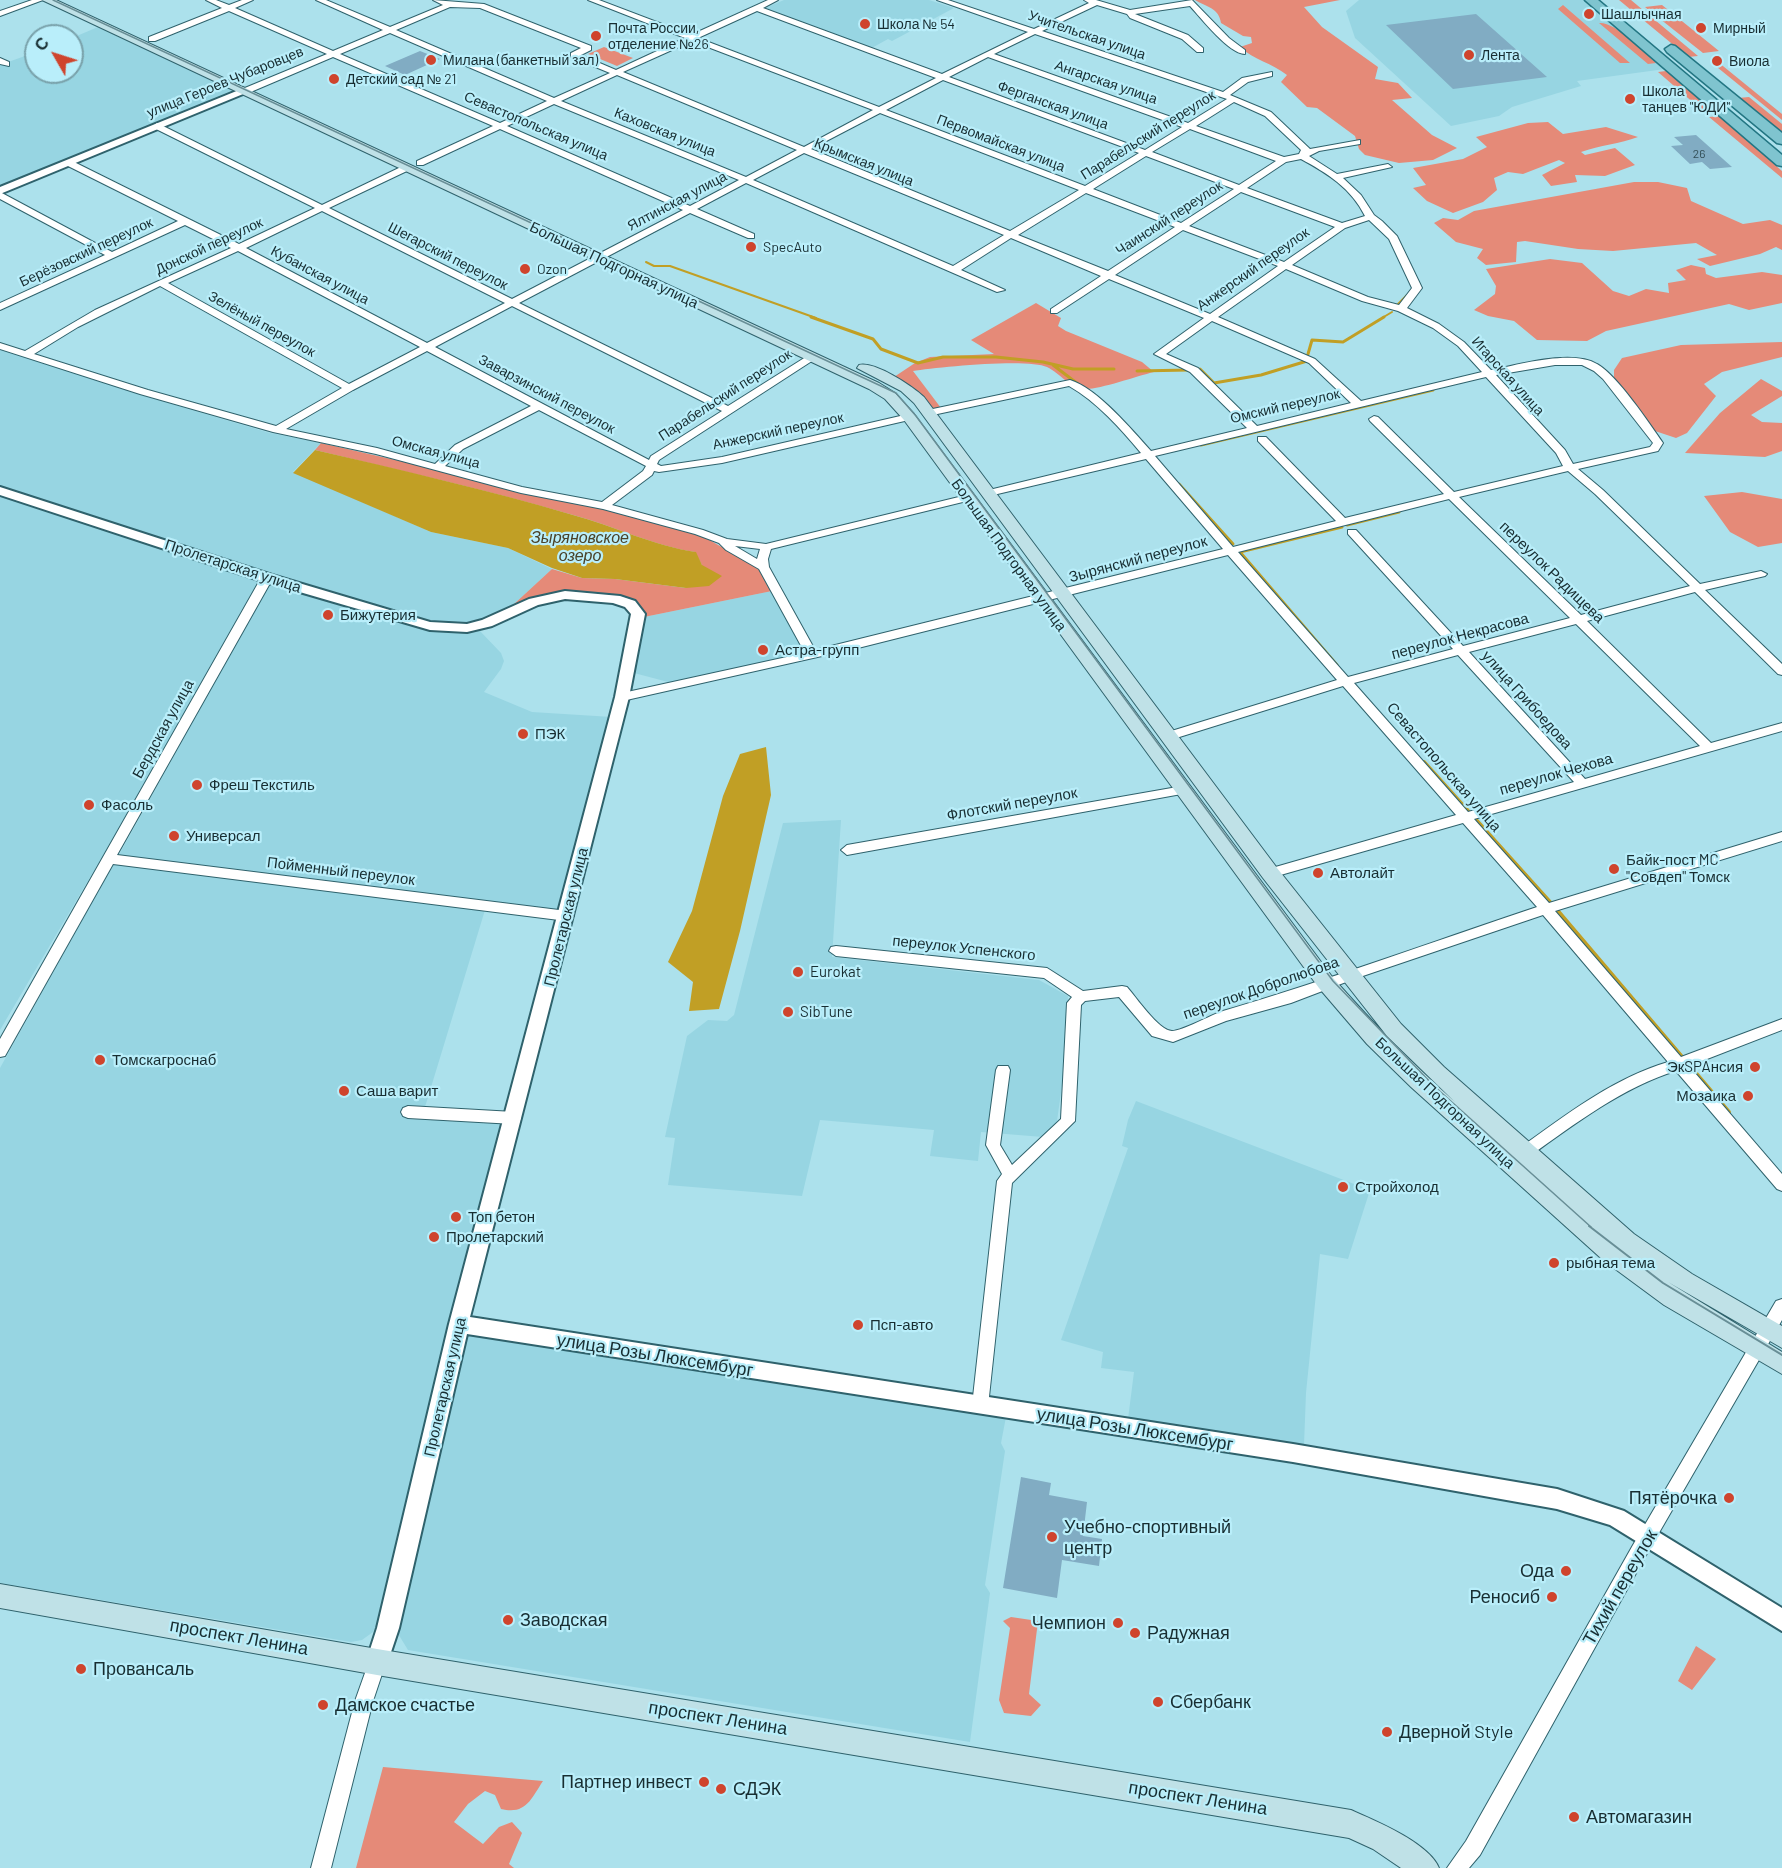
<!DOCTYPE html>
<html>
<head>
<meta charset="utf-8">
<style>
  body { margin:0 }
  #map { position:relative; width:1782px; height:1868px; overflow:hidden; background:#ace1ec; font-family:Barlow,sans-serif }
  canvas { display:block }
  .north { position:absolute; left:24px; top:24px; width:60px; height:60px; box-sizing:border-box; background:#b9eefa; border:2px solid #79a1aa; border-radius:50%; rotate:309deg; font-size:16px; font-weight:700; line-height:24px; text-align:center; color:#182e32 }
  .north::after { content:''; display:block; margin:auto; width:21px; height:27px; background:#cf442d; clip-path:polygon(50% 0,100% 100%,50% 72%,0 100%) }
</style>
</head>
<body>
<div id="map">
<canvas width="1782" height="1868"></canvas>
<div class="north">С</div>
</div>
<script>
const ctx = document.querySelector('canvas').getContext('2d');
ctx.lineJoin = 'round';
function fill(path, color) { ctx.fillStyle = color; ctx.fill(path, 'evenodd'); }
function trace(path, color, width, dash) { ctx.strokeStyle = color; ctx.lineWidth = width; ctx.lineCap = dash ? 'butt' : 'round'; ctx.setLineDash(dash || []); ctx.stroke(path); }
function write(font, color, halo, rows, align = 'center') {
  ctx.font = font + ' Barlow,sans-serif'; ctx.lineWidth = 4.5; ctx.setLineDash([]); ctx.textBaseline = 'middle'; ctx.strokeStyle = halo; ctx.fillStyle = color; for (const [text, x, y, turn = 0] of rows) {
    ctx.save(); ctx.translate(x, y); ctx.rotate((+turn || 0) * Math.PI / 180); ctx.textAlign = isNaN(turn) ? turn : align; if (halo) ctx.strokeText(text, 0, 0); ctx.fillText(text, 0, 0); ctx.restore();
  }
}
fill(new Path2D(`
  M784,0H929L954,8L892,41L888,39L870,49L765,8Z
  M1359,0H1584L1665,69L1577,81L1581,86L1512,107L1499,116L1451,126L1355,38L1346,11Z
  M98,27L236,92L0,188V65L36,52V72H72V38Z
  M0,349L141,395L270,433L321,443L293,472L431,532L508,548L552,569L513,605L484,619L466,623L433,622L398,613L0,488Z
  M0,496L258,581L102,857L0,1030Z
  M270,584L391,621L427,630L480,631L501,653L504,661L501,669L484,692L532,712L612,717L561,919L485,910L425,1107L510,1112L382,1614L373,1632L362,1640L351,1642L0,1583V1068Z
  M772,591L804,652L717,675L672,683L634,673L644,617Z
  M841,820L832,957L1039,980L1068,996L1065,1064L1057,1121L1043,1137L981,1132L978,1161L930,1156L934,1130L820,1120L802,1196L668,1185L675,1138L665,1137L687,1036L708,1020L727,1021L734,1015L783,823Z
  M1136,1101L1370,1190L1348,1259L1320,1254L1306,1393L1304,1445L1128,1419L1134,1372L1101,1368L1103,1352L1061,1340L1128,1148L1122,1146L1128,1120Z
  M464,1335L1006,1417L1001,1443L1005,1451L985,1585L990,1593L970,1742L408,1650L397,1632Z`), '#97d5e2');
fill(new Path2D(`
  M1195,0H1340L1304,7L1322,27L1378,67L1375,79L1398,83L1412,98L1392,100L1432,135L1457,148L1433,160L1399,163L1365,155L1359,149L1355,136L1317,108L1307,107L1281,82L1287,75C1272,63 1254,60 1240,47L1252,43L1251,37L1243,36L1221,23C1219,8 1207,7 1195,0Z
  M1619,0H1631L1698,56L1688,57Z
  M1563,5L1630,63H1620L1558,9Z
  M1662,5L1719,51L1703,53L1645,7Z
  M1599,23C1616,22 1643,51 1656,63L1648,64Z
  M604,47L633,58L617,66L588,54Z
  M1718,62L1782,114V120L1712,63Z
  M1666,71L1712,110L1703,111L1658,72Z
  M1749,97L1782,124V135L1738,98Z
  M1719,116L1782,171V178L1709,117Z
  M1548,122L1563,134L1606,127L1638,137C1620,144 1600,145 1581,152L1585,155L1615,148L1635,165L1605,176L1575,175L1577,182L1551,186L1542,175L1565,163L1559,160L1523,174L1508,172L1494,178L1497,190L1483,202L1453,213L1427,201L1413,188L1426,185L1413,168L1463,159L1487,147L1476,137L1528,123Z
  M1634,182H1658L1687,188L1691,201L1743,224L1770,220L1782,225V250L1776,247L1760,254L1710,266L1697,259L1717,255L1696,243L1613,251L1578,249L1525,241L1517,242L1516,262L1486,265L1477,258L1483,249L1456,242L1434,223L1443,218L1458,220L1474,211Z
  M1550,259L1582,263L1613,291L1629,296L1646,289L1669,293L1668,283L1686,280L1676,270L1691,265L1705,268L1706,274L1716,278L1762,272L1782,275V303L1749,310L1729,304L1606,331L1587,341L1537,340L1514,321L1488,316L1474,310L1495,294L1496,286L1486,269Z
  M1036,303L1061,318L1058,326L1066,331L1142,362L1154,372C1137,376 1101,389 1086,389C1070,389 1060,373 1047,367C1029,358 936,367 913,371L941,408L930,411L894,377L915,363L930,357L994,354L971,340Z
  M1782,342V357L1722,372L1704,384L1716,396L1687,433L1676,438L1652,430L1614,381V370L1622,358L1681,345Z
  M1761,379L1782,391V396L1751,415L1762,422L1782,423V451L1765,457L1685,453L1720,413Z
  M321,443L435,469L519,493L602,508L699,534L760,569L772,591L644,617L645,613L636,601L619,595L565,592L532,598L513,605L552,569L582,578L615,579L686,588L702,565L695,552C654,546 614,526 573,515C488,490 401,471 315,450Z
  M1742,492L1782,499V543L1758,547L1730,532L1704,496Z
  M1011,1617L1038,1621L1029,1694L1041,1705L1031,1716L1004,1713L999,1700L1010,1628L1003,1621Z
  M1696,1646L1716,1659L1692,1690L1678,1681Z
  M383,1767L543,1781C531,1799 526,1815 501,1809L495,1795L485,1791L468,1804L454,1822L483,1844L499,1827L512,1822L522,1833L509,1864L514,1868H356Z`), '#e58a78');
fill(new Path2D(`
  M315,450C401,470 488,490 573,515C614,526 654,546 696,552L702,565L722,576L709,586L686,588L615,579L582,578L552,568L508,548L431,532L293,473Z
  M766,747L771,795L740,931L719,1009L689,1011L693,982L668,962L692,911L723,796L740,754Z`), '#c19f25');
trace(new Path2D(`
  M646,262L654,266H670L816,318
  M1396,306L1407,295
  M1382,318L1392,312`), '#c19f25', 2);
trace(new Path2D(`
  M811,317L873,339L881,349L918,363L943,357H996L1043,362L1073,369H1114
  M1308,354L1312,340L1343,342L1384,317
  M1053,365L1078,384
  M1200,369L1214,383L1261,375L1307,361
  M1137,371L1189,370
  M1201,445L1433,390
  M1179,484L1233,544
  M1347,525L1399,512
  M1337,665L1240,552L1342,527`), '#c19f25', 3);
trace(new Path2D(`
  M1424,762L1550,902
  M1558,911L1729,1112`), '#c19f25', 4);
fill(new Path2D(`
  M1476,14L1547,77L1453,89L1386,25Z
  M420,51L440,59L405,75L385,66Z
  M1696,135L1732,167L1710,169L1702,162L1690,164L1671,146L1683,145L1674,137Z
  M1021,1477L1051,1483L1049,1495L1087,1502L1083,1536L1102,1539L1099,1566L1062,1560L1057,1598L1003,1588Z`), '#81acc3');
const minor = new Path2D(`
  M32,0H43L0,16V11Z
  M206,0H216L229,5L242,0H253L235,8L333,51L383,30L316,0H326L390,27L443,5L433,0L484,4L591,46V50L581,55L616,70L685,38L588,0H599L691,35L768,0H778L763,8L942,74L1028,32L937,0H948L1034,29L1089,3L1084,0H1096L1130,10L1192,0L1229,38L1245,50V54C1229,54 1201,18 1190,6L1135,14L1188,35L1203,48V52H1197L1182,39L1130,18L1127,14L1097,5L1042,31L1223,92L1242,78L1272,72V76L1248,82L1230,95L1271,112L1310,149L1360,140V144L1319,151L1309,156L1337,174L1388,164L1392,167L1343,178L1361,195L1374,215L1382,221L1397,236L1422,288L1407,308L1439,324L1464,342L1491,370C1518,365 1572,349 1597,364C1617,375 1649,423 1663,443L1658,451L1578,469L1603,490L1700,584L1761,571L1767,574L1765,576L1705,590L1782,664V675L1778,674L1695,592L1587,621L1711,743L1782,723V731L1474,819L1549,903L1782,832V841L1555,911L1681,1057L1782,1019V1030L1689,1066L1782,1174V1191L1777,1189L1676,1071C1625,1086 1573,1125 1530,1156L1525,1158L1520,1156L1518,1152L1520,1148C1565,1115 1614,1078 1668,1062L1543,915L1354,979L1291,1003L1226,1021L1173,1042L1152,1036L1119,997L1085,1001L1081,1005L1075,1121L1012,1183L988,1406L986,1411L980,1413L974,1411L972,1406L997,1181L1002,1174L986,1145L996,1070L998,1066H1008L1010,1070L1000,1145L1012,1165L1061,1119L1067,1003L1072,997L1044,978L836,956L829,951L831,947L836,946L1047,968L1083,991L1122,986L1127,987C1136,997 1159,1031 1172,1031C1182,1031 1211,1015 1223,1011C1329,980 1432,942 1537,907L1463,823L1270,878L1265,876L1263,873L1265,870L1456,815L1343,686L1173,739H1165L1163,736L1165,733L1337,680L1228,555L862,647L622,701L618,700L616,697L618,694L805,653L759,569L726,550L719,543L695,534L603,509L521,493L376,454L273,432L140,394L0,349V343L25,351L95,310L231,248L185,225L0,310V303L105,255L0,199V192L112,252L178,221L66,165V161H72L239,244L315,208L154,128L153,126L157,123L322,205L403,166H409V170L329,208L512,299L683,210L500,129L423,165H417V161L493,126L333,57L246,94H240V90L327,54L229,11L155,41H149V37L222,8ZM450,7L480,8L581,48L571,53V57L610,73L554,98L396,30ZM757,11L936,78L879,107L698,38ZM390,33L547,101L500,123L340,54ZM1035,34L1221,97L1227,99L1188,123L994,54ZM692,41L873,110L804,147L623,72ZM988,57L1182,127L1145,150L949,77ZM617,75L797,150L746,177L561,101ZM943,80L1139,153L1085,186L886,110ZM1234,102L1265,116L1301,150L1299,154L1284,157L1196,126ZM554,104L739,180L690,206L507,126ZM880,113L1079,190L1010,231L811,149ZM1190,129L1276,161L1239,185L1152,152ZM804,153L1004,235L953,266L753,180ZM1146,156L1234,189L1181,223L1093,189ZM1301,159C1327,173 1351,188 1365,216L1342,223L1247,188L1286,162ZM746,183L997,292L1005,290L961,270L1011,238L1101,276L1051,309V313H1057L1109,279L1204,318L1154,354L1190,372L1247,428L1151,451C1132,430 1097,388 1070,380L928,410L923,413L928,416L1069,386C1097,402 1121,429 1141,453L985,491V495L989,496L1146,459L1223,549L815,650L769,567L768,559L771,549L971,500V496L967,495L766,544L727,539L703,530L612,505L652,475L654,471L659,472L722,463L909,420L914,417L909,414L722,457L661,466L657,464L659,460L815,359V355H809L728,406L519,303L690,213L748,238H754V234L697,209ZM1241,192L1335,227L1284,262L1189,226ZM1086,193L1175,227L1108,271L1018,235ZM322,211L505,303L427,343L246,248ZM1369,220L1389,239L1412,288L1399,305L1368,297L1292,265L1345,228ZM1183,230L1278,266L1210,314L1115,275ZM238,251L420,347L349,384L168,283ZM1286,269L1362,301L1398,311L1433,328L1458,346L1482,372L1361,401L1315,359L1218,317ZM160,286L342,388L276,426L148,390L34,354L78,327ZM512,306L722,411L651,456L649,460L435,347ZM1212,321L1309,363L1351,403L1257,426L1198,368L1166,354ZM427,351L531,406L455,445L435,464L377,448L286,429L353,390ZM1555,365H1582L1594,371L1603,379L1653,443L1650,447L1573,464L1565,450L1496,375ZM1486,377L1556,453L1563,466L1454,492L1378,417L1374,416L1369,419L1370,421L1444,494L1345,518L1266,437H1258V441L1336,521L1233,547L1155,456ZM539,410L646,466L643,471L602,502L522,487L445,466L463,449ZM1568,471L1595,494L1690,586L1581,615L1459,497ZM1449,499L1570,618L1463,646L1356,530H1348V534L1453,649L1348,677L1238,552ZM735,546L760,549L757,559ZM1576,624L1700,746L1585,779L1469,652ZM1458,655L1574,782L1468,812L1354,683Z
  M0,58L9,62V66L0,64Z
  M267,575L273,578L117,855L567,911L574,916L567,921L113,864L5,1056L0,1057V1039L261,578Z
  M1183,786L1189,790L1187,793L847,855L841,850L847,845Z
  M408,1106L514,1112L519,1114L521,1118L519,1122L514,1124L408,1118L403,1116L401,1112L403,1108Z
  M1782,1299V1320L1645,1557L1480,1855L1469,1868H1447L1466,1841L1633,1545L1776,1301Z
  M377,1653L383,1656L386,1662L373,1701L331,1868H311L355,1701L371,1656Z`);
const tertiary = new Path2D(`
  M239,90L248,92L0,194V187Z
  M0,487L272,575L430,622L467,624L482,620L529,599L565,591L620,596L635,601L645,614L629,697L470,1317L1293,1444L1557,1489L1624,1511L1782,1608V1631L1610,1525L1557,1509L1293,1462L467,1334L399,1628L385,1670L377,1673L369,1670L366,1662L377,1628L449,1324L615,697L631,614L625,607L613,603L565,599L538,605L492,626L467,632L430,630L262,581L0,495Z`);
const secondary = new Path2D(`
  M42,0H56L879,383L895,393L914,414L1333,978C1372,1022 1411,1063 1455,1102L1387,1036L1263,878L914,403L901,391L857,368L859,365C875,361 912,386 924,397L1277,868L1401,1024L1444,1067L1634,1234L1692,1274L1782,1326V1348L1668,1282L1782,1352V1374L1664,1305L1603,1260L1411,1087L1367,1044L1319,988L904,420L885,399L869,389Z
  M0,1584L377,1649L1351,1810C1376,1821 1429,1843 1439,1868H1401L1373,1849L1349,1838L377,1675L0,1608Z`);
const primary = new Path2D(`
  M1585,0H1598L1782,155V166L1777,165Z
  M1671,45L1675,46L1782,133V144L1777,143L1667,52L1665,49Z`);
trace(minor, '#2f626c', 2);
trace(tertiary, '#2f626c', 4);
trace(secondary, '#2f626c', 2);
trace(primary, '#237683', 3);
fill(minor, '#fff');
fill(tertiary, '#fff');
fill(secondary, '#bfe1e7');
fill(primary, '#7fc4cf');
trace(new Path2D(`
  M53,0L896,393L916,416L1333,981L1434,1086L1591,1227`), '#688e96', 1.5);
trace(new Path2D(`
  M1589,1226L1663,1283L1782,1355`), '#688e96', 2);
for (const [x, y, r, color] of [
  [1589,14,6,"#cf442d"],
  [865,24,6,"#cf442d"],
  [1701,28,6,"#cf442d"],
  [596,36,6,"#cf442d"],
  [1469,55,6,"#cf442d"],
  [431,60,6,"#cf442d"],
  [1717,61,6,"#cf442d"],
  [334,79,6,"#cf442d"],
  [1630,99,6,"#cf442d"],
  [751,247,6,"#cf442d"],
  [525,269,6,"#cf442d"],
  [328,615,6,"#cf442d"],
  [763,650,6,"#cf442d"],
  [523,734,6,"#cf442d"],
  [197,785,6,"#cf442d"],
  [89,805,6,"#cf442d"],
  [174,836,6,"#cf442d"],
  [1614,869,6,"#cf442d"],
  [1318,873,6,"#cf442d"],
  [798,972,6,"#cf442d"],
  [788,1012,6,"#cf442d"],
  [100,1060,6,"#cf442d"],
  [1755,1067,6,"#cf442d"],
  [344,1091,6,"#cf442d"],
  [1748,1096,6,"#cf442d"],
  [1343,1187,6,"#cf442d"],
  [456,1217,6,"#cf442d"],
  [434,1237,6,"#cf442d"],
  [1554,1263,6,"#cf442d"],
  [858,1325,6,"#cf442d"],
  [1729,1498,6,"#cf442d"],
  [1052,1537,6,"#cf442d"],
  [1566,1571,6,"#cf442d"],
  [1552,1597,6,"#cf442d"],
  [508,1620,6,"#cf442d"],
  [1118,1623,6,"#cf442d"],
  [1135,1633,6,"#cf442d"],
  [81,1669,6,"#cf442d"],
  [1158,1702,6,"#cf442d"],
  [323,1705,6,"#cf442d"],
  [1387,1732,6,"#cf442d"],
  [704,1782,6,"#cf442d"],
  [721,1789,6,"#cf442d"],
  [1574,1817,6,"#cf442d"]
]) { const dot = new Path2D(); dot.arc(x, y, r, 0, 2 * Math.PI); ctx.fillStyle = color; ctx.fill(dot); trace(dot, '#b9eefa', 2); }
write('12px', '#324e56', null, [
  ["26",1699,154]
]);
write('14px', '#182e32', '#b9eefa', [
  ["Шашлычная",1601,14],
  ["Школа № 54",877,24],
  ["Почта России,",608,28],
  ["отделение №26",608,44],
  ["Мирный",1713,28],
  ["Лента",1481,55],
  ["Милана (банкетный зал)",443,60],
  ["Виола",1729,61],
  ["Детский сад № 21",346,79],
  ["Школа",1642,91],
  ["танцев \"ЮДИ\"",1642,107],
  ["SpecAuto",763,247],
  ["Ozon",537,269]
], 'left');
write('14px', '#182e32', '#b9eefa', [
  ["Учительская улица",1087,35,19],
  ["улица Героев Чубаровцев",225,82,-22],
  ["Ангарская улица",1106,82,19],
  ["Ферганская улица",1053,105,20],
  ["Севастопольская улица",536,126,23],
  ["Каховская улица",665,132,22],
  ["Парабельский переулок",1148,135,-32],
  ["Первомайская улица",1001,143,21],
  ["Крымская улица",864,162,22],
  ["Ялтинская улица",677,201,-28],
  ["Чаинский переулок",1169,218,-33],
  ["Донской переулок",209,246,-25],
  ["Берёзовский переулок",86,252,-25],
  ["Шегарский переулок",448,256,27],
  ["Анжерский переулок",1253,269,-35],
  ["Кубанская улица",320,275,28],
  ["Зелёный переулок",262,324,29],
  ["Игарская улица",1508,376,48],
  ["Заварзинский переулок",547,394,28],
  ["Парабельский переулок",725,395,-33],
  ["Омский переулок",1285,406,-13],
  ["Анжерский переулок",778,431,-12],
  ["Омская улица",436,452,15]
]);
write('15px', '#182e32', '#b9eefa', [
  ["Большая Подгорная улица",614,265,25],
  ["Большая Подгорная улица",1009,555,54],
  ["Зырянский переулок",1138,559,-15],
  ["Пролетарская улица",233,566,18],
  ["переулок Радищева",1552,572,44],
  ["переулок Некрасова",1460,636,-15],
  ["улица Грибоедова",1527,700,48],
  ["Бердская улица",163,729,-61],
  ["Севастопольская улица",1444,767,49],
  ["переулок Чехова",1556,774,-16],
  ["Флотский переулок",1012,804,-10],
  ["Пойменный переулок",341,871,7],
  ["Пролетарская улица",566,917,-76],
  ["переулок Успенского",964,948,6],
  ["переулок Добролюбова",1261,988,-19],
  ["Большая Подгорная улица",1445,1103,43],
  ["Пролетарская улица",445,1387,-77]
]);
write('15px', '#182e32', '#b9eefa', [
  ["Бижутерия",340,615],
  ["Астра-групп",775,650],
  ["ПЭК",535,734],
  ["Фреш Текстиль",209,785],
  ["Фасоль",101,805],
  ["Универсал",186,836],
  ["Байк-пост MC",1626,860],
  ["\"Совдеп\" Томск",1626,877],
  ["Автолайт",1330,873],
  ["Eurokat",810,972],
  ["SibTune",800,1012],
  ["Томскагроснаб",112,1060],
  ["ЭкSPAнсия",1743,1067,"right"],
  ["Саша варит",356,1091],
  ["Мозаика",1736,1096,"right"],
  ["Стройхолод",1355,1187],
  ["Топ бетон",468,1217],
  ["Пролетарский",446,1237],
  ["рыбная тема",1566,1263],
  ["Псп-авто",870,1325]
], 'left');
write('italic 16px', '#4a4229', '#b9eefa', [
  ["Зыряновское",580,538],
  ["озеро",580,556]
]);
write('18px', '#182e32', '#b9eefa', [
  ["улица Розы Люксембург",655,1355,9],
  ["улица Розы Люксембург",1135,1429,9],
  ["Тихий переулок",1620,1587,-60],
  ["проспект Ленина",239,1637,10],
  ["проспект Ленина",718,1718,9],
  ["проспект Ленина",1198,1798,9]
]);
write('18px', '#182e32', '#b9eefa', [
  ["Пятёрочка",1717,1498,"right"],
  ["Учебно-спортивный",1064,1527],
  ["центр",1064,1548],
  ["Ода",1554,1571,"right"],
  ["Реносиб",1540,1597,"right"],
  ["Заводская",520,1620],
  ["Чемпион",1106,1623,"right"],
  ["Радужная",1147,1633],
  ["Провансаль",93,1669],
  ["Сбербанк",1170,1702],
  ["Дамское счастье",335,1705],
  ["Дверной Style",1399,1732],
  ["Партнер инвест",692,1782,"right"],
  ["СДЭК",733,1789],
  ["Автомагазин",1586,1817]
], 'left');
</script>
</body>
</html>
